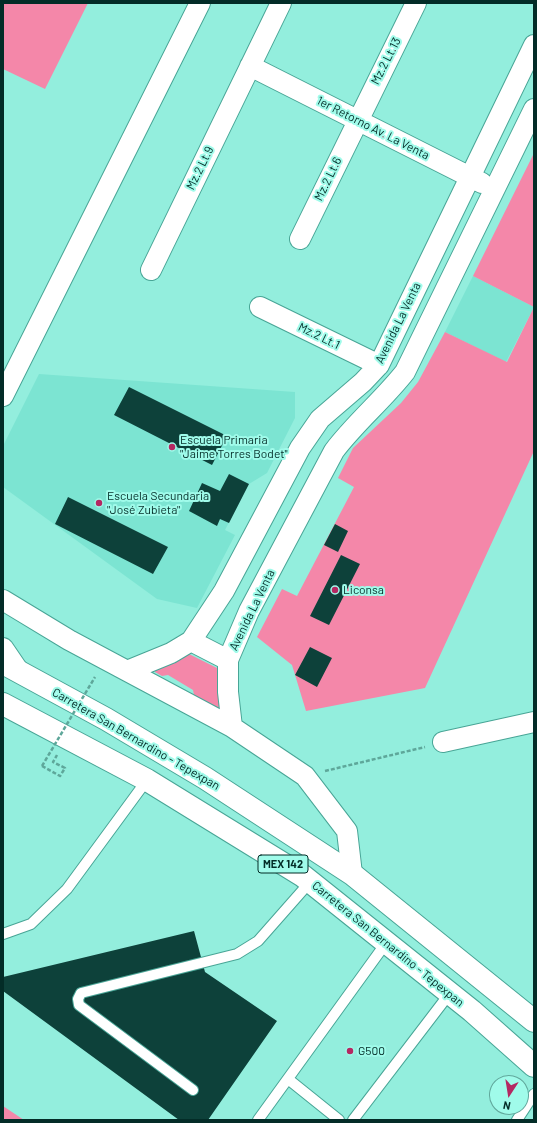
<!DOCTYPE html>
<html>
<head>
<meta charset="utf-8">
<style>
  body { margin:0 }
  #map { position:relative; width:537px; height:1123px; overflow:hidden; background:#93eedd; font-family:Barlow,sans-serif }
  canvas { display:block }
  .frame { position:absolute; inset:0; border:4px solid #032c27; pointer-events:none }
  .north { position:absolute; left:489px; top:1075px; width:40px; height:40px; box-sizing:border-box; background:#a0fbea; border:1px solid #61a89c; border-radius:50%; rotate:192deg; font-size:11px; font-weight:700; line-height:16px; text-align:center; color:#032c27 }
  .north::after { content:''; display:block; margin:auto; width:14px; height:18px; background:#b42862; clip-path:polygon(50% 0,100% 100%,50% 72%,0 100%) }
</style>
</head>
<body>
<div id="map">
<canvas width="537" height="1123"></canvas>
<div class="frame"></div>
<div class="north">N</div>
</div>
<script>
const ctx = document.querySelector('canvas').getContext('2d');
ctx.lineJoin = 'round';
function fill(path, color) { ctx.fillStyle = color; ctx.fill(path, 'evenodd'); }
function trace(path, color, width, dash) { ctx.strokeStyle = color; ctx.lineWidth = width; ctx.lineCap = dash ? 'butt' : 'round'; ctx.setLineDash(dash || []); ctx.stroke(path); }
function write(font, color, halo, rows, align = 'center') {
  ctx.font = font + ' Barlow,sans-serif'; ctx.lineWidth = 4; ctx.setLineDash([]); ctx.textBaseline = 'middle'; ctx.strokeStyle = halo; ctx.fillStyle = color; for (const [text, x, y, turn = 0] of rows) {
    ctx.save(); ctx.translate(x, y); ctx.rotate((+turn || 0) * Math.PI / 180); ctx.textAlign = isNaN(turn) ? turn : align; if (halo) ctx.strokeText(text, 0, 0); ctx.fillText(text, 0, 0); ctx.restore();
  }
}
fill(new Path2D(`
  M473,276L534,307L506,362L445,332Z
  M39,374L295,392V418L267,473L249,484L225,530L235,535L197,608L157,599L3,487V446Z`), '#7ce4d2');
fill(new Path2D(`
  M3,3H88L45,89L3,69Z
  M534,153V451L425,688L306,711L292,665L257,637L282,589L297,596L354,487L338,478L353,448L401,403L418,382L445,332L507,362L534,307L473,276Z
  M189,654L217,668L219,673L220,710L194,695L193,690L168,675L162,676L155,672L154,669Z
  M3,1106L24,1120H3Z`), '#f487a9');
fill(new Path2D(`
  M129,387L227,436L212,465L114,415Z
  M229,474L249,484L229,523L220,519L217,526L189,511L202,483L220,491Z
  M68,497L168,547L153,574L55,524Z
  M335,524L348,531L338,552L324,545Z
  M341,555L360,564L329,625L310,616Z
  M310,647L332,658L317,687L295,675Z
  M194,931L205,972L277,1021L208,1120H179L3,991V977Z`), '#0d413a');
const lane = new Path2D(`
  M3,934L31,924L67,889L147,780
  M288,1079L339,1120
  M193,1090L79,1005L78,999L81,993L237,954L258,941L310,882
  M258,1120L386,943
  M353,1120L450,993
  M517,1120L534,1094`);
const street = new Path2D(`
  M250,66L482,183
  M300,239L416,3
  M151,270L281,3
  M260,307L379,365
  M3,396L200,3
  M3,600L69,640L232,727L305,776L347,831L352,874
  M191,641L228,660
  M3,648L18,670
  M127,671L171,653L191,641L224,591L300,448L320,419L363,382L379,365L534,45
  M232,727L228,692V660L249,611L334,451C355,423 383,400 405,372L534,109
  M443,742L534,722`);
const highway = new Path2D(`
  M3,663L106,719L205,778L352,874L534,1021
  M3,704L147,780L303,876L472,1011L534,1066`);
trace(lane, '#48a596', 12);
trace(street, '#48a596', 22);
trace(highway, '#48a596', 24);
trace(new Path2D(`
  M42,766L60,776L65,768L53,762L57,755
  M325,771L425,747`), '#5ea79a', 2.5, [4, 2]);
trace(lane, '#fff', 10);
trace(street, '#fff', 20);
trace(highway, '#fff', 22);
trace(new Path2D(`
  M42,766L95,677`), '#5ea79a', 2.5, [4, 2]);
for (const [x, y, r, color] of [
  [172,447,4,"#b42862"],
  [99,503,4,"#b42862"],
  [335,590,4,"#b42862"],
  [350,1051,4,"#b42862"]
]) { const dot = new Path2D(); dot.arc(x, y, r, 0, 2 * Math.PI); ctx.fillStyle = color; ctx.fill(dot); trace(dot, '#a0fbea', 1.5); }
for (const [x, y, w] of [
  [283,864,50]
]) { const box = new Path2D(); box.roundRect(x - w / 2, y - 9, w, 18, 3); ctx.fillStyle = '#a0fbea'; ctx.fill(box); trace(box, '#032c27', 1); }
write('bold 11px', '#032c27', null, [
  ["MEX 142",283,864]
]);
write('12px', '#032c27', '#a0fbea', [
  ["Mz.2 Lt.13",386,61,-63],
  ["1er Retorno Av. La Venta",373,128,27],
  ["Mz.2 Lt.9",200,168,-64],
  ["Mz.2 Lt.6",328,179,-64],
  ["Avenida La Venta",398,323,-64],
  ["Mz.2 Lt.1",319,336,26],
  ["Avenida La Venta",252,610,-64],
  ["Carretera San Bernardino - Tepexpan",136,739,30],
  ["Carretera San Bernardino - Tepexpan",388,944,39]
]);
write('12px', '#032c27', '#a0fbea', [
  ["Escuela Primaria",180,440],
  ["\"Jaime Torres Bodet\"",180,454],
  ["Escuela Secundaria",107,496],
  ["\"José Zubieta\"",107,510],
  ["Liconsa",343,590],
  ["G500",358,1051]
], 'left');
</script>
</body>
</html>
